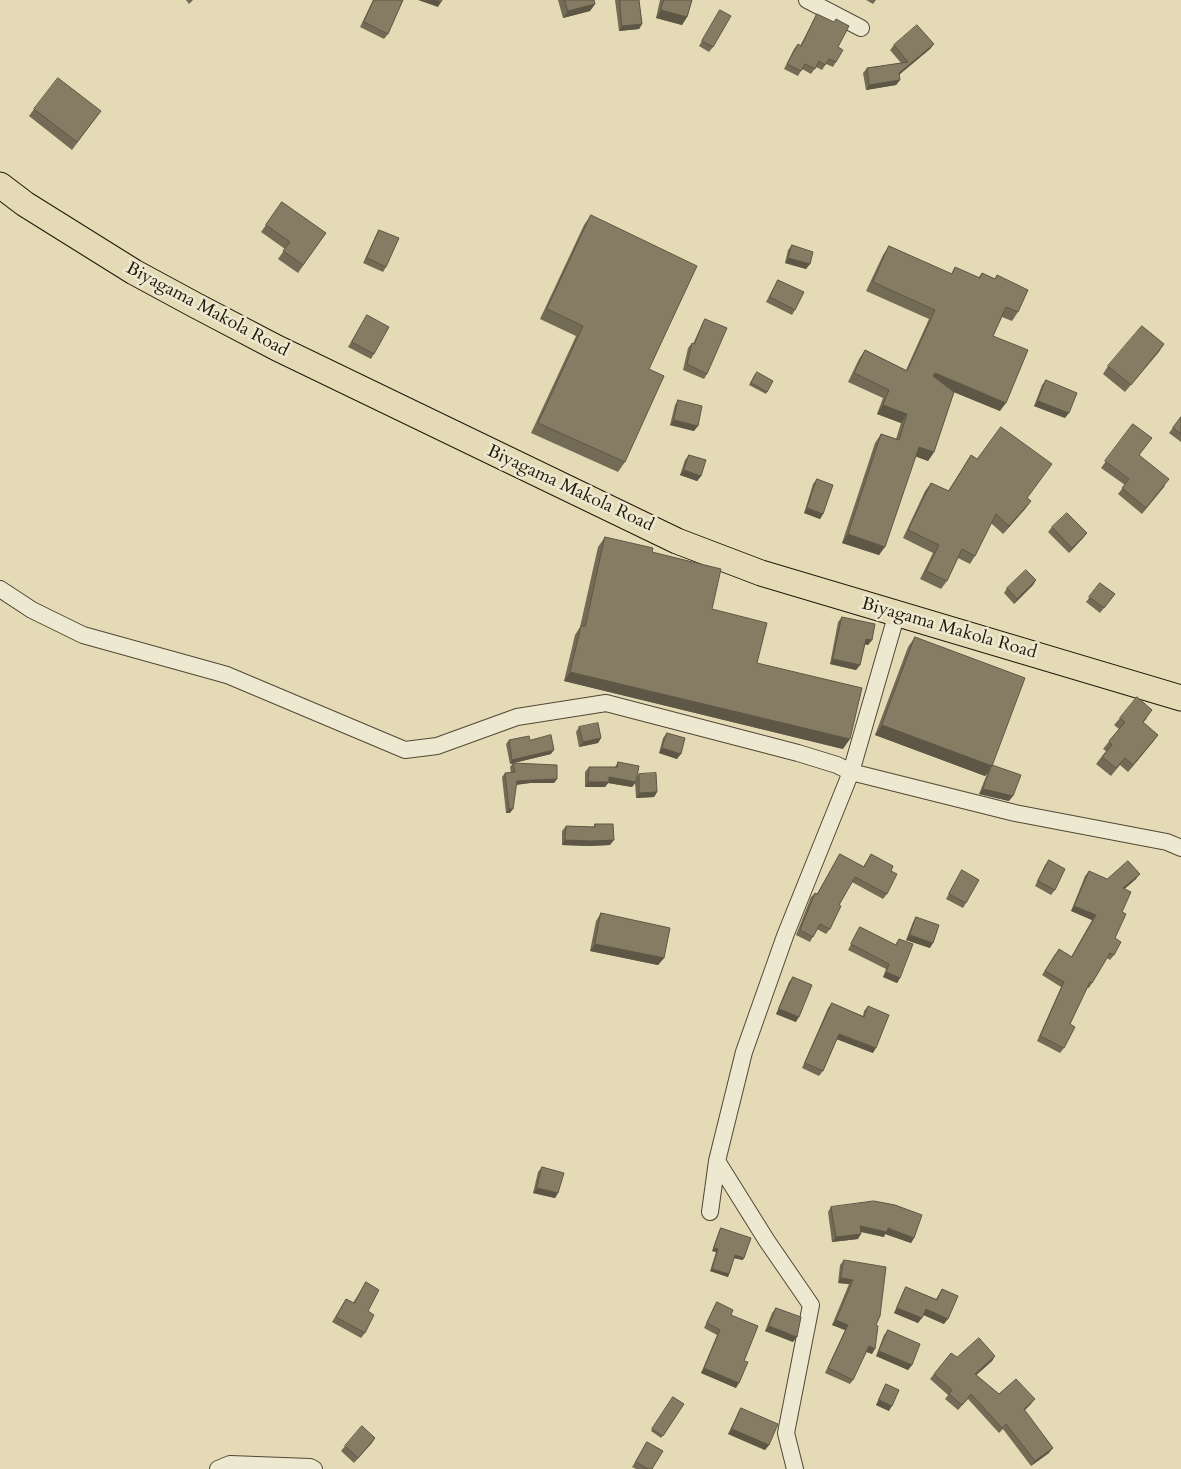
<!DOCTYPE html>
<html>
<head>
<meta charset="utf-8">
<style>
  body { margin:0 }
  canvas { display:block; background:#e4dbb6 }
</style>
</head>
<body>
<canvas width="1181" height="1469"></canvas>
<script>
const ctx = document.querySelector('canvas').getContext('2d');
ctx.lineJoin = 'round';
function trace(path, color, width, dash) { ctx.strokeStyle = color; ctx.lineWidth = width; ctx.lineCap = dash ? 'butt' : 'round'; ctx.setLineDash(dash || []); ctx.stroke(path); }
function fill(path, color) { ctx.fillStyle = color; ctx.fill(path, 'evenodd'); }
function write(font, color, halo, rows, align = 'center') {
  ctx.font = font + ' Cardo,serif'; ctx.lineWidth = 5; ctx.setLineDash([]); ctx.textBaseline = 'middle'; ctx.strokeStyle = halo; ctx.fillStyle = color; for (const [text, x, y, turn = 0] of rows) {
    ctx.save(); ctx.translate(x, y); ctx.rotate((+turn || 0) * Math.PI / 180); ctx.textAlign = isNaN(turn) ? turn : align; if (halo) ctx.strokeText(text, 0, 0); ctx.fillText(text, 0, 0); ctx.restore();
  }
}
const minor = new Path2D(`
  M807,0L861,28
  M0,589L32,610L83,635L227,675L405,750L437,746L517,717L606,703L798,753L837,765L851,772L1015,813L1167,842L1181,848
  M717,1161L767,1241L811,1305L786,1433L795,1469
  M710,1212L717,1161L744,1052L785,936L851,772L897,613
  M218,1469L230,1464L310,1467L314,1469`);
const primary = new Path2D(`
  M0,185L25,204L134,272L195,305L277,348L677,541L761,573L1181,698`);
trace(minor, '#524735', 18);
trace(primary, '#21160a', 27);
trace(minor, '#ede8d0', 16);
trace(primary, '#e4dbb6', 25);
fill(new Path2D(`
  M186,0H193L189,4Z
  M373,0H403L388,34L384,39L360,27Z
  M558,0H594L595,4L590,11L563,18Z
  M615,0H639L642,24L639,29L619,31Z
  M660,0H692L687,17L682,25L656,18Z
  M866,0H876L873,4Z
  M720,10L713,47L709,52L699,46Z
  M817,14L838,47L836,62L833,67L826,64L822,70L816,67L811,74L802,69L798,76L784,69L794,49L798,44L800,46L814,19Z
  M934,44L930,49L899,75L900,80L896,85L866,90L863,73L867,68L901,63L890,50L894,45Z
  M34,109L101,111L72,150L29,116Z
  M282,202L326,233L298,273L278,259L285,249L261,232Z
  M591,215L649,369L625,462L618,472L531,433L576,336L540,319L584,225Z
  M379,230L386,267L383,272L363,263L376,235Z
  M792,245L810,264L806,269L785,263L788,250Z
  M889,246L951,274L955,267L978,278L982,273L995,279L997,275L1018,312L1012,321L1002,317L993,336L1000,411L954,392L934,452L928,461L915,456L879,555L842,543L875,443L881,434L896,439L901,423L877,414L883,398L848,382L859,359L865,350L906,370L929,319L866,291L883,255Z
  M778,280L795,310L792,315L766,302L775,285Z
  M367,315L374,354L371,359L348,347Z
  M705,319L707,374L704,379L683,370L688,348L692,343L693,344L702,324Z
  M1164,344L1125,392L1103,374L1108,366Z
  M755,374L767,392L766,394L749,385Z
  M1046,380L1065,418L1034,406L1042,385Z
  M678,400L694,431L670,425L675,405Z
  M1181,417V442L1169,433Z
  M1133,424L1139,455L1165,486L1142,514L1118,494L1125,485L1101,468Z
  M689,455L701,476L697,481L680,475L685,460Z
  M971,455L1031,501L1025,509L1003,534L991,523L975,556L970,564L958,558L947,581L941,589L920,579L933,553L903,538L925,491L931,483L948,491Z
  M817,479L823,514L820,519L804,513L813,484Z
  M1052,527L1087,533L1083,538L1069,553L1048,532Z
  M605,537L652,552L712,609L757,663L843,749L564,681L575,635L580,627L598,547Z
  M1036,580L1033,585L1014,604L1004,593L1007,588Z
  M1100,583L1115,594L1100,613L1086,602Z
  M842,617L872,640L868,645L865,644L860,665L856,670L830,664L838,622Z
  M915,637L992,765L1009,801L979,794L987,774L985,776L875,735L908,647Z
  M1120,718H1147L1143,723L1158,735L1128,772L1120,765L1111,776L1096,764L1106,751L1103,749L1119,729L1114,725Z
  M579,727L601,738L598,743L579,747L576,732Z
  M667,733L677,759L659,753L663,738Z
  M509,740H530L551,754L513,763L557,779L554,783H530L516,785L510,813H506L502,777L505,773H511L510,767L513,763L510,764L506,744Z
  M618,762L637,777L639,774L657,792L654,797L636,798L635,783L632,787L608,783L605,787H585V772L589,767H615Z
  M595,824L610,845L589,846L562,845V831L566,826L593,827Z
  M840,854L863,867L871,854L891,871L887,894L883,899L852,882L839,905L830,929L826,934L817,929L810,942L796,935L811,897L815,893L817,894Z
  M1049,860L1055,890L1051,895L1035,886L1045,865Z
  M962,870L966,903L963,908L946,899Z
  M1089,871L1107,879H1136L1124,889L1122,912L1115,938L1114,955L1110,960L1107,958L1089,988L1087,987L1070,1024L1064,1048L1060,1053L1037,1041L1061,987L1042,975L1055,954L1071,957L1092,920L1071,911L1085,876Z
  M601,913L664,958L658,965L590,951L596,921Z
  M916,917L930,948L906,940L913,922Z
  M860,927L895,945L899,939L900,978L897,983L883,977L886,969L848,950L857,932Z
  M793,977L796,1022L776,1014L789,982Z
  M832,1003L863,1016L864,1011L868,1006L873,1053L837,1039L823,1071L819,1076L802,1068L828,1008Z
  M542,1167L558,1193L555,1198L533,1193L538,1172Z
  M831,1207L914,1238L911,1243L885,1234L884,1237L861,1232L858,1239L832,1242L828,1212Z
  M721,1228L743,1260L734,1258L728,1277L710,1271L716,1252L712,1251L719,1231Z
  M844,1260L876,1325L872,1354L866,1352L853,1380L850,1384L825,1373L845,1330L832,1325L849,1284L838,1283L840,1265Z
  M366,1282L365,1333L361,1338L332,1322L346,1299L353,1303Z
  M906,1287L936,1299L942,1289L944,1324L923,1315L918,1323L894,1313L903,1292Z
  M717,1302L731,1315L744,1361L736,1388L701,1373L717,1335L704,1328L714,1307Z
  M776,1308L793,1342L765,1331L772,1313Z
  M888,1330L912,1365L908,1370L876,1356L884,1335Z
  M995,1356L992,1361L976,1375L999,1394L1031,1404L1024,1411L1049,1453L1031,1466L1003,1429L999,1433L968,1399L958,1410L945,1399L948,1395L930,1379L934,1374L957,1357Z
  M886,1384L889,1411L876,1405L883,1389Z
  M673,1397L684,1404L661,1438L651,1431Z
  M741,1408L769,1445L765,1450L728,1434L738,1413Z
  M375,1438L354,1463L341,1451L345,1446Z
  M647,1442L652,1469H636L632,1467Z`), '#736b55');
fill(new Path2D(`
  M418,0H435L441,2L438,7Z
  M595,4L590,11L563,18L568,11Z
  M661,10L687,17L682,25L656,18Z
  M642,24L639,29L619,31L622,26Z
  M934,44L930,49L895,78L899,73Z
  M900,80L896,85L866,90L869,85Z
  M788,258L810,264L806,269L785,263Z
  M1164,344L1159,352L1125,392L1131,385Z
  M935,373L1006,403L1000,411L929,382Z
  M1038,401L1069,413L1065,418L1034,406Z
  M883,405L907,414L901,423L877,414Z
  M674,420L698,426L694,431L670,425Z
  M919,447L934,452L928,461L912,455Z
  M684,470L701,476L697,481L680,475Z
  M1031,501L1025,509L1003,534L1009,526Z
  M807,508L823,514L820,519L804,513Z
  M1087,533L1083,538L1069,553L1072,548Z
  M848,534L885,547L879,555L842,543Z
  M1036,580L1033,585L1014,604L1017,599Z
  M866,639L872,640L868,645L862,644Z
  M833,659L860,665L856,670L830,664Z
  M570,672L850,739L843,749L564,681Z
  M882,725L992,766L985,776L875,735Z
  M1158,735L1153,742L1128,772L1133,765Z
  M601,738L598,743L579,747L583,742Z
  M662,748L681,754L677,759L659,753Z
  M554,750L551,754L510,764L512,760Z
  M609,777L636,782L632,787L608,783L605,787H585L588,782Z
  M557,779L554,783H530L514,785L517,781L533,780Z
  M983,789L1013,796L1009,801L979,794Z
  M657,792L654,797L636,798L639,793Z
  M509,809H513L510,813H506Z
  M565,840H614L610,845L589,846L562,845Z
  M1140,874L1136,879L1120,893L1123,888Z
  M1074,906L1096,915L1092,920L1071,911Z
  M910,935L933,943L930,948L906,940Z
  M595,944L664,958L658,965L590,951Z
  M886,972L900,978L897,983L883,977Z
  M779,1009L799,1017L796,1022L776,1014Z
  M839,1034L876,1048L873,1053L836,1039Z
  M537,1188L558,1193L555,1198L533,1193Z
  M860,1226L888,1228L914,1238L911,1243L885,1234L884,1237L857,1231Z
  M861,1234L858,1239L832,1242L836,1237Z
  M714,1248L718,1249L716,1252L712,1251Z
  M735,1255L744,1258L743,1260L733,1258Z
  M712,1269L729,1274L728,1277L710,1271Z
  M841,1278L853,1280L849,1284L838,1283Z
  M897,1308L922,1318L918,1323L894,1313Z
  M926,1309L948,1319L944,1324L922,1314Z
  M836,1320L848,1325L845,1330L832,1325Z
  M769,1326L797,1337L793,1342L765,1331Z
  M869,1346L875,1349L872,1354L865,1351Z
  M879,1351L912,1365L908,1370L876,1356Z
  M995,1356L992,1361L972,1379L975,1374Z
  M704,1368L739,1383L736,1388L701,1373Z
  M1035,1399L1031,1404L1020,1414L1024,1409Z
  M879,1400L892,1406L889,1411L876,1405Z
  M732,1429L769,1445L765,1450L728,1434Z
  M375,1438L372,1443L354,1463L358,1458Z
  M1053,1448L1049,1453L1031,1466L1035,1461Z`), '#5e5745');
const building = new Path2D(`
  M374,0H403L388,34L364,22Z
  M435,0H442L441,2Z
  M565,0H594L595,4L568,11Z
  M620,0H639L642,24L622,26Z
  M664,0H692L687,17L661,10Z
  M720,10L731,16L713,47L702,41Z
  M817,14L834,22L836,19L849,26L838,47L843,50L836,62L829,59L825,65L819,61L815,69L805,64L801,71L787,64L798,44L801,46Z
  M917,25L934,44L899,73L900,80L869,85L867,68L908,62L894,45Z
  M58,78L101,111L77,142L34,109Z
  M282,202L326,233L303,265L283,251L290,242L266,225Z
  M591,215L697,266L649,369L664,376L625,462L538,423L583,326L547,309Z
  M379,230L399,238L386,267L367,258Z
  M792,245L813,252L810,264L788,258Z
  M889,246L952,274L955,267L980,278L982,273L995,279L997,275L1028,290L1018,312L1006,307L993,336L1028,350L1006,403L935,373L933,376L954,392L934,452L919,447L885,547L848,534L881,434L899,440L907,414L883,405L889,390L854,373L865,350L907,371L935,310L873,282Z
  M778,280L804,292L795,310L770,297Z
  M367,315L389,327L374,354L352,342Z
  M705,319L727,328L707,374L687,364L692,343L694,344Z
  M1142,326L1164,344L1131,385L1108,366Z
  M757,372L773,381L767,392L751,383Z
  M1046,380L1077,393L1069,413L1038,401Z
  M678,400L702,406L698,426L674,420Z
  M1181,417V434L1173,428Z
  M1133,424L1152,438L1139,455L1169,479L1146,508L1122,488L1129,479L1105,461Z
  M1001,427L1052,464L1027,498L1031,501L1009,526L996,514L975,556L962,549L947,581L926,571L939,545L908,530L931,483L949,491L971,455L977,459Z
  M689,455L706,460L701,476L684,470Z
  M817,479L833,485L823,514L807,508Z
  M1067,513L1087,533L1072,548L1052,527Z
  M605,537L653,548L652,552L721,569L712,609L767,623L757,663L862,688L850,739L570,672L581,626H585Z
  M1026,570L1036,580L1017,599L1007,588Z
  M1100,583L1115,594L1104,608L1089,597Z
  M842,617L875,624L872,640L866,639L860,665L833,659Z
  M915,637L1025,678L992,766L882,725Z
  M1137,697L1152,710L1143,722L1158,735L1133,765L1125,758L1116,768L1102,757L1112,745L1109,741L1125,722L1120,718Z
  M598,723L601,738L583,742L579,727Z
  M667,733L685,738L681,754L662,748Z
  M551,735L554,750L512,760L509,740L529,736L530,740Z
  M618,762L639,766L636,782L609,777V782H588L589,767H617Z
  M513,763L557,765V779L533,780L517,781L513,809H509L505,773L515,772Z
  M992,765L1021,775L1013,796L983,789Z
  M656,773L657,792L639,793V774Z
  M595,824H613L614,840L592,841L565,840L566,826L595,827Z
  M840,854L864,867L871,854L893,866L891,871L897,874L887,894L855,877L839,905L841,906L830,929L820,924L813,937L800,930L815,893L817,894Z
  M1049,860L1065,869L1055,890L1038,881Z
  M1128,861L1140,874L1123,888L1131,892L1122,912L1126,914L1115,938L1121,942L1114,955L1110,953L1092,983L1090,982L1070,1024L1075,1027L1064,1048L1040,1036L1064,982L1045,971L1059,949L1072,957L1096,915L1074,906L1089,871L1107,879Z
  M962,870L979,880L966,903L949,894Z
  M601,913L670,928L664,958L595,944Z
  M916,917L939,925L933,943L910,935Z
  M860,927L896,945L899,939L913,944L900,978L886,972L889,964L851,944Z
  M793,977L812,985L799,1017L779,1009Z
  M832,1003L864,1017L868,1006L889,1015L876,1048L839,1034L823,1071L805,1063Z
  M542,1167L564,1173L558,1193L537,1188Z
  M874,1201L895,1205L922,1215L914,1238L888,1228L887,1232L860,1226L861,1234L836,1237L831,1207Z
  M721,1228L751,1238L744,1258L735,1255L729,1274L712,1269L718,1249L714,1248Z
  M844,1260L886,1267L880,1316L876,1325L878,1326L875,1349L869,1346L853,1380L828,1368L848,1325L836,1320L853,1280L841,1278Z
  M366,1282L379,1290L368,1311L374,1315L365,1333L336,1317L346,1299L354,1303Z
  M906,1287L937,1300L942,1289L958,1296L948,1319L926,1309L922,1318L897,1308Z
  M717,1302L733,1310L731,1315L758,1326L744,1361L748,1362L739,1383L704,1368L720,1330L707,1323Z
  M776,1308L801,1317L797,1337L769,1326Z
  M888,1330L920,1344L912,1365L879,1351Z
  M979,1338L995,1356L975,1374L999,1394L1016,1379L1035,1399L1024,1409L1053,1448L1035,1461L1006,1424L1002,1428L971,1394L962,1405L949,1394L952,1390L934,1374L951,1353L957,1357Z
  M886,1384L899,1390L892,1406L879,1400Z
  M673,1397L684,1404L663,1436L652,1429Z
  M741,1408L778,1424L769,1445L732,1429Z
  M362,1426L375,1438L358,1458L345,1446Z
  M647,1442L663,1451L652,1469H648L636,1462Z`);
fill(building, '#867c63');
trace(building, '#5e5745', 1);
write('18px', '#21160a', '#ede8d0', [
  ["Biyagama Makola Road",207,310,28],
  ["Biyagama Makola Road",570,489,25],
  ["Biyagama Makola Road",949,629,16]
]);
</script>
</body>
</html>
